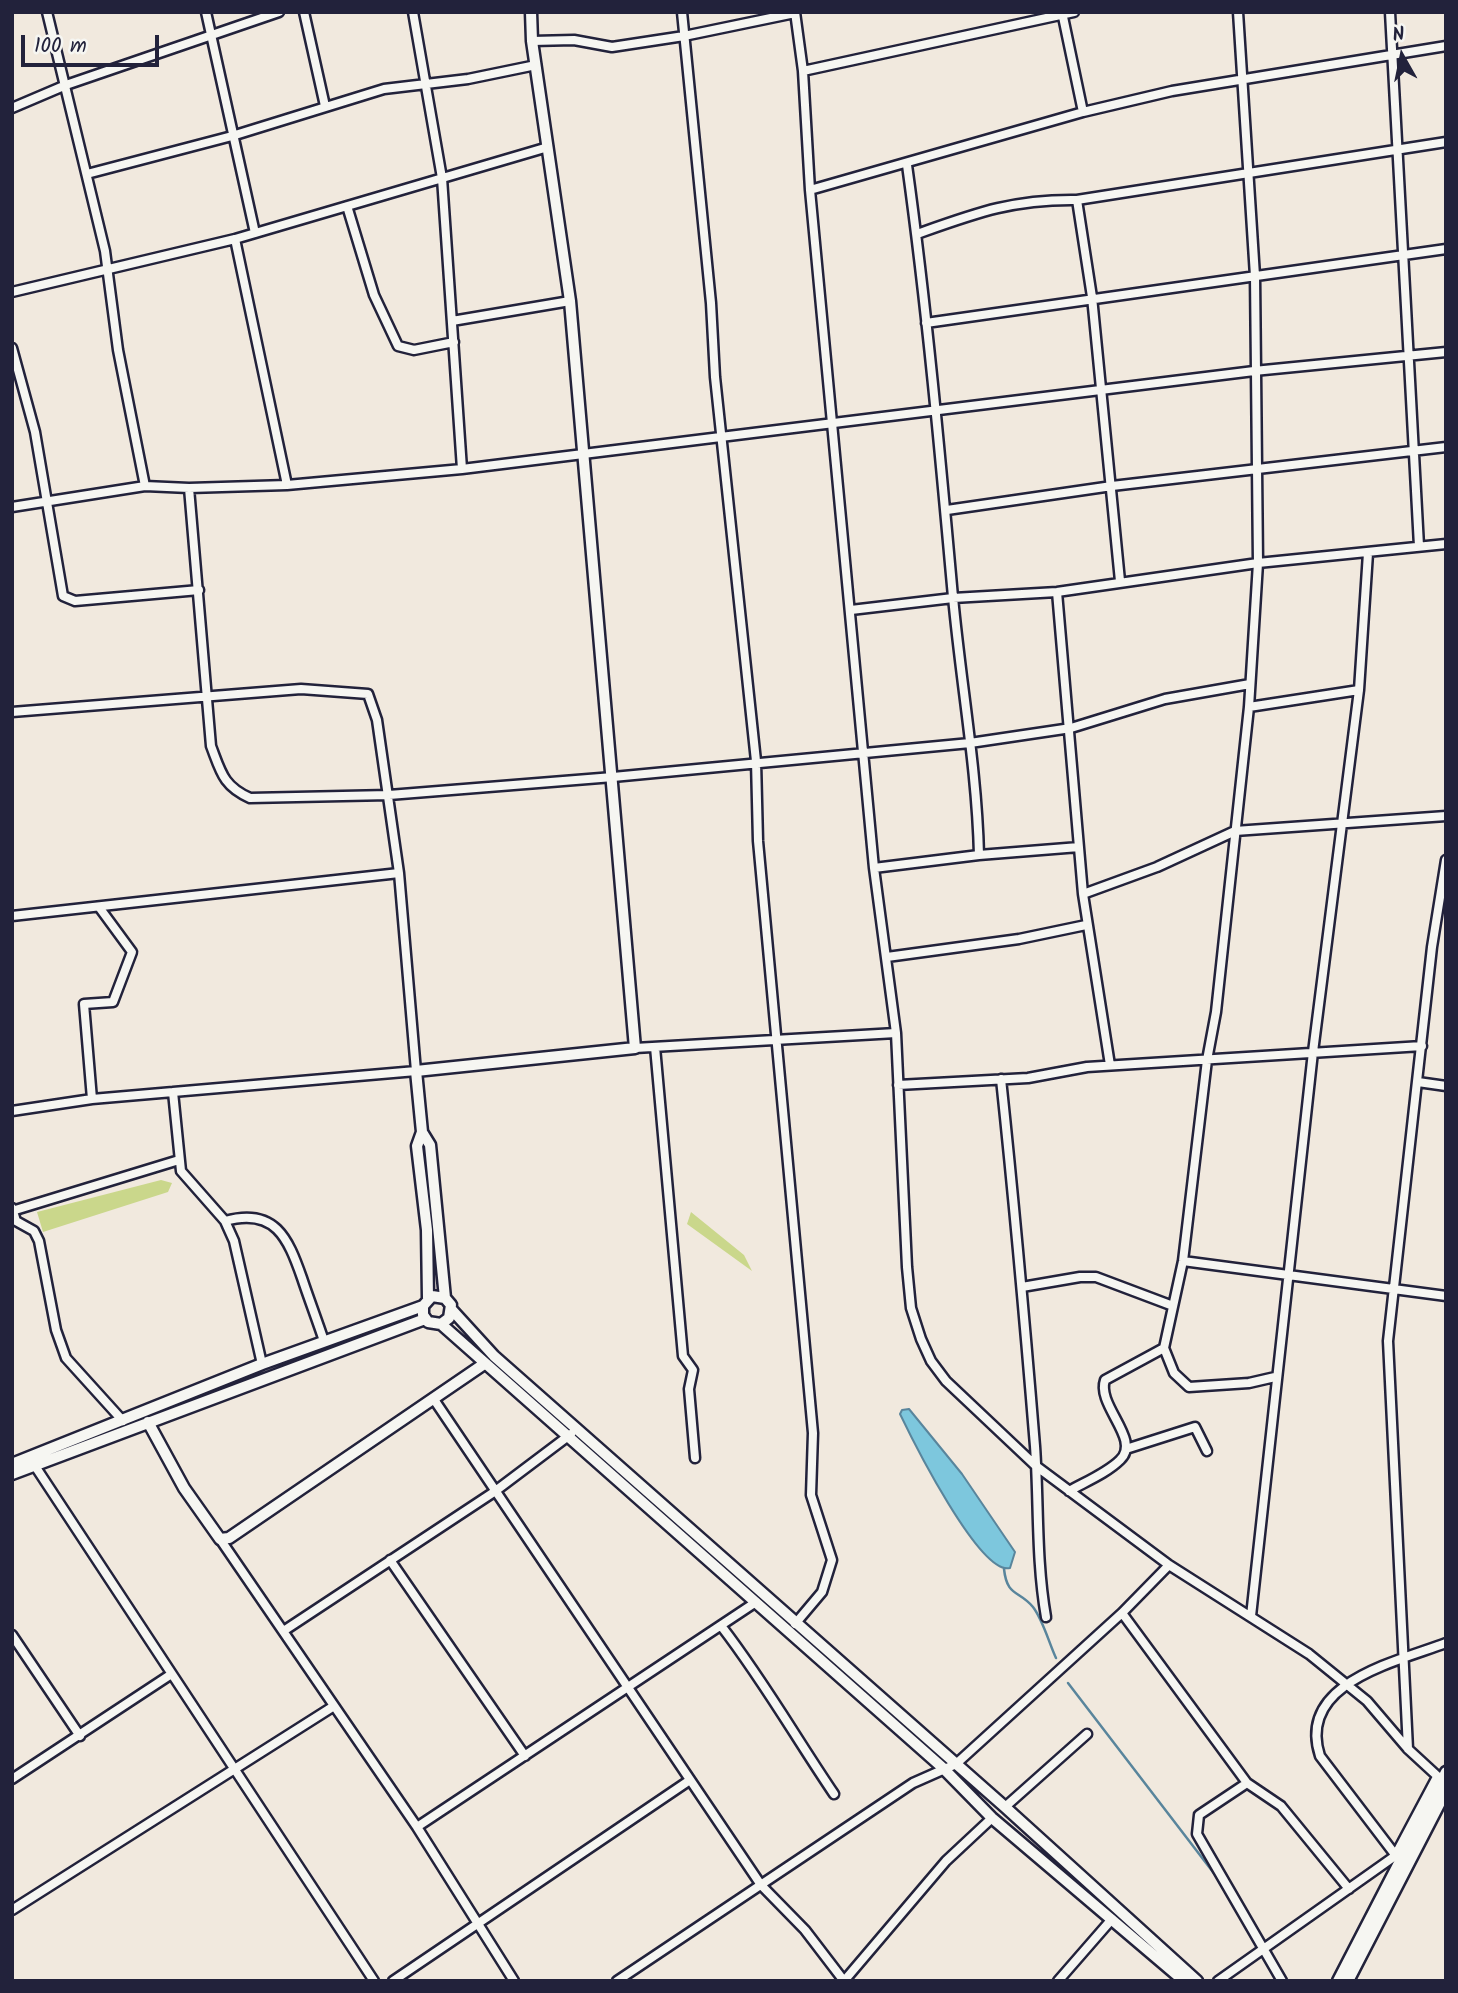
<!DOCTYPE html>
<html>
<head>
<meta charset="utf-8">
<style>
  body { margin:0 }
  #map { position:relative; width:1458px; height:1993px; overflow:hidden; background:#f1e9de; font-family:Kalam,sans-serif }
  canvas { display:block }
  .frame { position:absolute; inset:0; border:14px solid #22223b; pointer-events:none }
  .north { position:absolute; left:1367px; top:21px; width:70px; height:70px; -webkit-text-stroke:5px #f6f6f2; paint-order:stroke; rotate:351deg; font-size:19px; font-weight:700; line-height:28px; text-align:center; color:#22223b }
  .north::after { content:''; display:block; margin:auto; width:24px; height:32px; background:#22223b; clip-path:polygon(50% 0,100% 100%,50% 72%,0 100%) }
  .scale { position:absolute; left:21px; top:35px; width:138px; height:32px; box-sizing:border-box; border:4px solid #22223b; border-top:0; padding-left:9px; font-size:21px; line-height:24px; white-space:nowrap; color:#22223b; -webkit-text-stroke:5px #f6f6f2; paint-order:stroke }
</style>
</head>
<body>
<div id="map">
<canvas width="1458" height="1993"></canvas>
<div class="frame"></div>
<div class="north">N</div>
<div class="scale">100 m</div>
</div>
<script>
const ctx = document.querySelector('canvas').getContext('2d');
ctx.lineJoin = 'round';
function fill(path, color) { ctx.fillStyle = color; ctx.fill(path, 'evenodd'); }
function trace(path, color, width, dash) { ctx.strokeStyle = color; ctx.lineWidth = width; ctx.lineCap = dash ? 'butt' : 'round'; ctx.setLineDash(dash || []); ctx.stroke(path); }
fill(new Path2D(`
  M161,1180L172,1183L168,1192L43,1232L37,1212Z
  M691,1212L744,1255L752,1271L687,1224Z`), '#cad78b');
const water = new Path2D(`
  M909,1409L962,1474L1015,1552L1010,1568C980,1576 912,1439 900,1414L902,1410Z`);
fill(water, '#7dc7dd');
trace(water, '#59859c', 2);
trace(new Path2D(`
  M1004,1569C1007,1597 1019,1590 1033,1607C1043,1620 1049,1643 1056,1658
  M1068,1683L1216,1876`), '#59859c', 2.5);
const minor = new Path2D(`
  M47,12L105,251L118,350L145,486
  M206,12L255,233
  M304,12L325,106
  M413,12L442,178L462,469
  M682,12L711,303L715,377L756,761L758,841L813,1433L811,1495L832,1560L822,1592L795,1624
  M795,12L803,71L810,190L874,868L896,1033L907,1267L911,1308L921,1339L931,1361L946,1381L1036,1466L1169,1565L1309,1654L1367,1701L1408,1749L1446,1784
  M1062,12L1083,112
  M1390,12L1419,546
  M532,41L574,40L612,47L684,36L795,13
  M803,71L1074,12
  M12,108L66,85L279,12
  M87,174L232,136L384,89L468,79L536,65
  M810,190L1083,112L1172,91L1446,46
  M1077,200L1092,297L1120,581
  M347,206L374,295L398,346L414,350L454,342
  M917,234C976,213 1013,199 1077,200L1446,142
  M235,239L287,485
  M12,292L235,239L548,147
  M452,321L570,301
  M926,323L1446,249
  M12,348L35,432L63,596L75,601L199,590
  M189,488L211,746C221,772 223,786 250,798L389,795L613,777L970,743L1071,728L1165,699L1250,684
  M12,507L145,486L189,488L287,485L462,469L1254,371L1446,352
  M947,510L1112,486L1446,447
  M1057,592L1083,894
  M851,610L953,598L1057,592L1258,563L1446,544
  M1249,707L1359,690
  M12,712L301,689L368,694L377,720L399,873L416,1071L92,1099L12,1111
  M979,855L1079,847
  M874,868L979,855C977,769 961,684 953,597C940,453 927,309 907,165
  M12,916L399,873
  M887,957L1019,939L1086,925
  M655,1047L683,1356L693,1370L689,1389L695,1458
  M635,1048L896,1033
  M1110,1065L1083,894L1157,867L1235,831L1446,816
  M1001,1079C1014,1201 1025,1324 1035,1446C1039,1503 1036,1560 1046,1617
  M1418,1082L1446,1086
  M898,1085L1028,1078L1087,1067L1422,1046
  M173,1092L181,1171L225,1221L234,1241L262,1364
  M92,1099L84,1004L113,1002L132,952L99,907
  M12,1208L16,1221L34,1231L39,1241L56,1330L66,1358L123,1421
  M12,1211L179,1160
  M225,1221C275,1207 288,1238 302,1278C309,1299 317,1320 324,1341
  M1183,1261L1446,1296
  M1022,1287L1080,1277H1096L1173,1306
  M1164,1348L1174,1373L1189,1387L1249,1383L1275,1377
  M435,1401L761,1885L805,1930L844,1981
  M1126,1449L1195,1427L1207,1451
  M35,1466L374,1981
  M1069,1491C1085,1482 1107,1473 1120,1460C1142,1440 1096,1405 1105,1380L1164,1348L1183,1261L1207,1060L1216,1012L1249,707L1258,563L1255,276L1238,12
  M220,1539L417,1827L514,1981
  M390,1560L525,1756
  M1122,1613L1247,1783L1281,1806L1349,1889
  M1251,1616L1313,1052L1359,690L1368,553
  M722,1627C763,1680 796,1738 834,1794
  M285,1630L494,1492L571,1434
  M12,1635L80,1736
  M1408,1749L1388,1341L1432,947L1446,860
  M12,1779L170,1675
  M1247,1783L1199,1815L1197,1834L1282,1981
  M1005,1807L1087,1734
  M417,1827L756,1602
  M1400,1861L1320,1756C1296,1683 1396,1662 1446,1643
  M12,1910L334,1706
  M393,1981L690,1780
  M617,1981L913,1783L956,1764L1122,1613L1169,1565
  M844,1981L946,1861L992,1818
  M1058,1981L1112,1919
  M1218,1981L1395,1856L1437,1777`);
const tertiary = new Path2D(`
  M422,1132L417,1146L427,1230L428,1298
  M445,1298L430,1145L422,1132L416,1071L635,1048L570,301L532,41L531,12
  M452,1310L494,1356L1005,1807L1197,1981
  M441,1324L449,1318L451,1305L445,1298L432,1296L423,1306V1315L428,1322L441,1324L943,1768L992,1818L1184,1981
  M148,1422L184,1488L220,1539L229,1538L484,1364
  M12,1464L262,1364L423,1306
  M12,1474L425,1319
  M1338,1981L1446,1772
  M1348,1981L1446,1791`);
trace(minor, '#22223b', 13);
trace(tertiary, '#22223b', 15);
trace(minor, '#f6f6f2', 8);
trace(tertiary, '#f6f6f2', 10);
</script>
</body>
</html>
